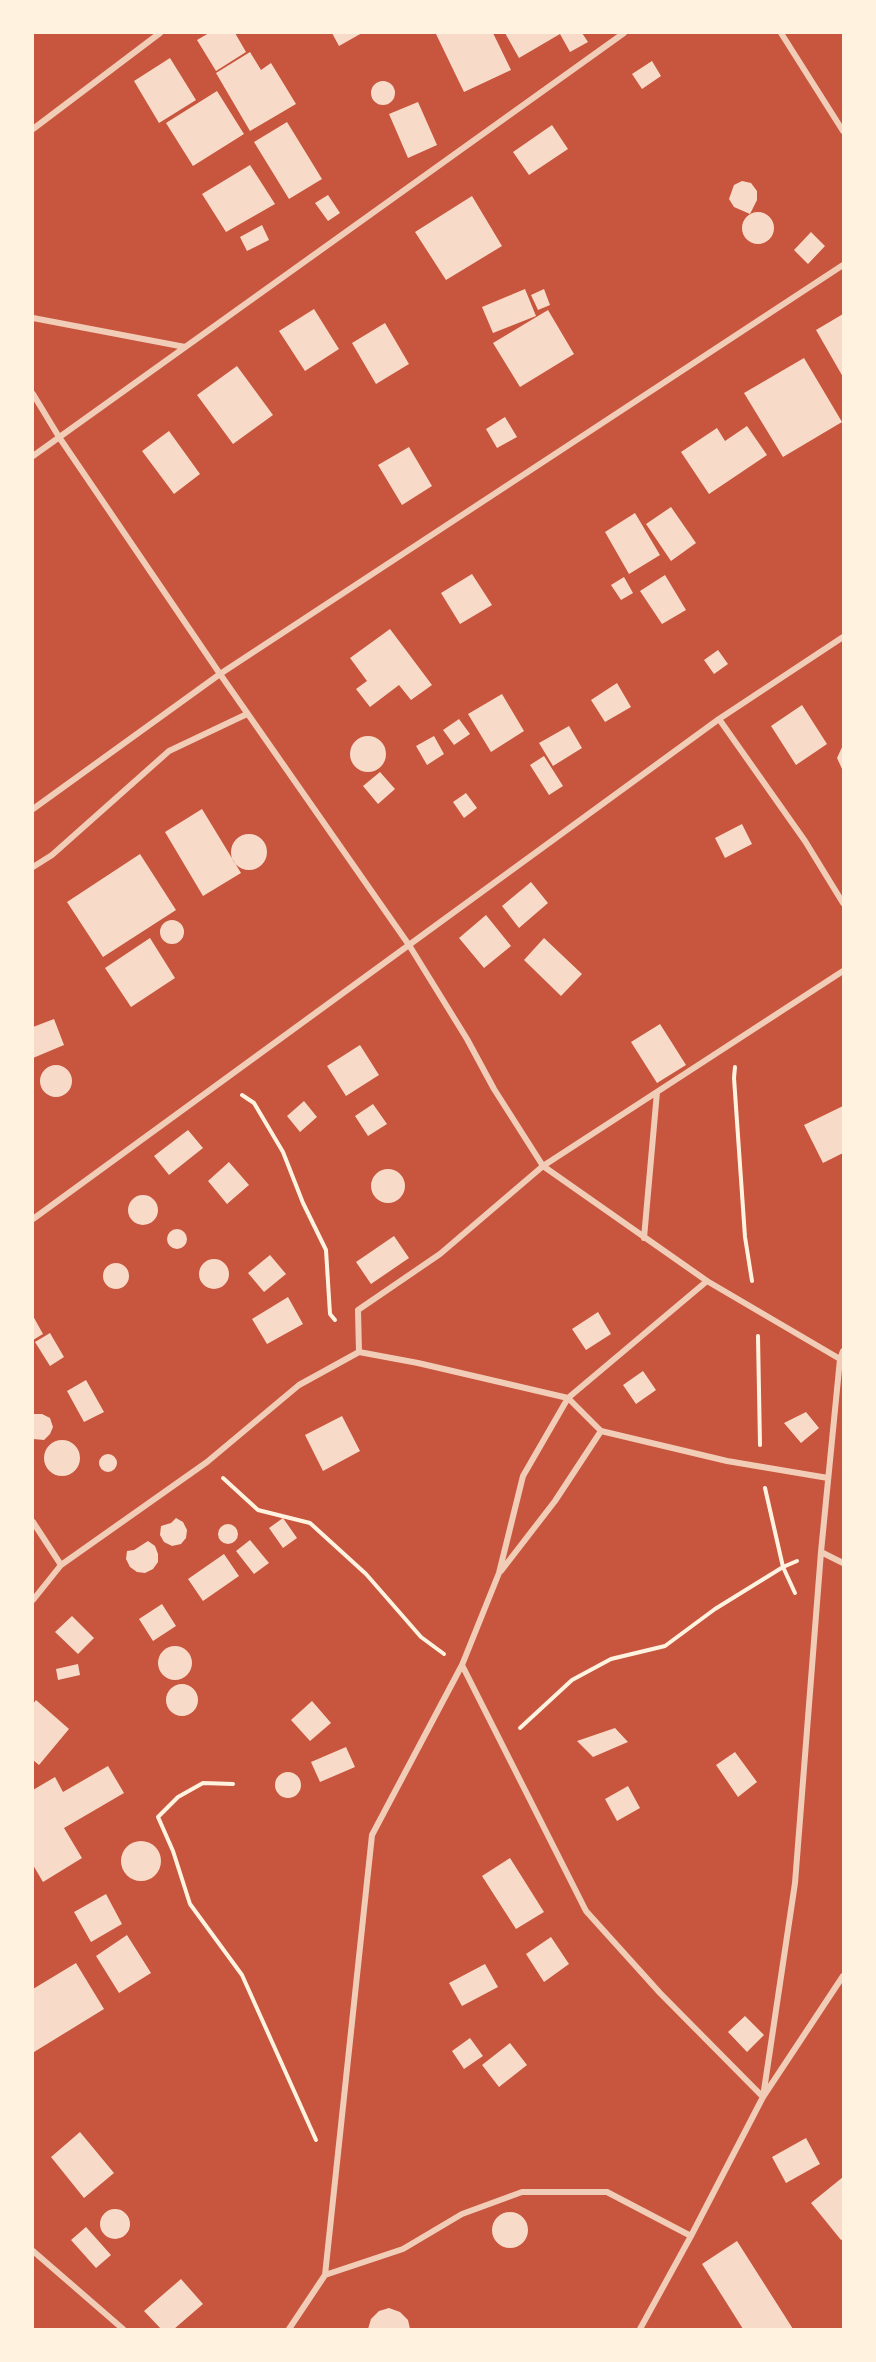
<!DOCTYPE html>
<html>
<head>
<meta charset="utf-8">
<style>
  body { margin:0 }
  #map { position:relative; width:876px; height:2362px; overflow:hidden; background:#c8553d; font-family:Inter,sans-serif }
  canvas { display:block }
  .frame { position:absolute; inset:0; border:34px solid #fff3e0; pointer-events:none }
</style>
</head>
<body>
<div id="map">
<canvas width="876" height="2362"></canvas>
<div class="frame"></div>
</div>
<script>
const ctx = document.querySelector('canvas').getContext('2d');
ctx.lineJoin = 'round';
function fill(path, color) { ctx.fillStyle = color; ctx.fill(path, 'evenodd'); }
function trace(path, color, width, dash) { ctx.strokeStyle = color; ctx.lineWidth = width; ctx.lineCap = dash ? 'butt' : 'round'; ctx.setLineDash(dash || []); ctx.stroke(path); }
fill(new Path2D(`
  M209,33H235L246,52L216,71L197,40Z
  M332,33H362L339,46Z
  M493,33L511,70L464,92L436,34Z
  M505,33H582L588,42L570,52L560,34L519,58Z
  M250,52L261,70L271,63L296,104L250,131L216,73Z
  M170,58L196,100L159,123L134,81Z
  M652,61L661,76L642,89L632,74Z
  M371 93a12 12 0 1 1 24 0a12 12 0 1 1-24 0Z
  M217,91L244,134L193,166L166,123Z
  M418,102L437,145L408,158L389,114Z
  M287,122L322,179L289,199L254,142Z
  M552,125L568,149L529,175L513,152Z
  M250,165L275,204L226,232L202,194Z
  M742,181L751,183L757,191V200L750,214L734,207L729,199L734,185Z
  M328,195L340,213L328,221L315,203Z
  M472,196L502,246L446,280L415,232Z
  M742 228a16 16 0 1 1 32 0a16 16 0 1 1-32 0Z
  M262,225L269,240L247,251L240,237Z
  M811,232L825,246L808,264L794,250Z
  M525,289L536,316L493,333L482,307Z
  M544,289L550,305L538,310L531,295Z
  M314,309L339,349L305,371L279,331Z
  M548,310L574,354L520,387L493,343Z
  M843,314V377L816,330Z
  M385,323L409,364L376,384L352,343Z
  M804,358L842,422L783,457L744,393Z
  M237,366L273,415L233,444L197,395Z
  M505,417L517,437L497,448L486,429Z
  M747,426L767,455L709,494L681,452L717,428L725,441Z
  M169,431L200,474L174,494L142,451Z
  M409,447L432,486L402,505L378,465Z
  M671,507L696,543L671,561L646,524Z
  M635,513L660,555L629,574L605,532Z
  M472,574L492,605L460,624L441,593Z
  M665,575L686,610L662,624L640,591Z
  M624,577L633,593L621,600L611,585Z
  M390,629L432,685L411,700L399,685L370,707L356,689L367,681L350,658Z
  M718,650L728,664L714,674L704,660Z
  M617,683L631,707L605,722L591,700Z
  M502,694L524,731L491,752L468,714Z
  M802,705L827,744L796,765L771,726Z
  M459,719L470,734L454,745L443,730Z
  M569,726L582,748L553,766L539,743Z
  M434,736L444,754L427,765L416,746Z
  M350 754a18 18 0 1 1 36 0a18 18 0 1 1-36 0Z
  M843,745V771L837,758Z
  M544,756L563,786L549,795L530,765Z
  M380,772L395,789L378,804L363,786Z
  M466,793L477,808L464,818L453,802Z
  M202,809L241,873L203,896L165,832Z
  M742,824L752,844L725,858L715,838Z
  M231 852a18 18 0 1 1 36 0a18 18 0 1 1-36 0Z
  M140,854L176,910L103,957L67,902Z
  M531,882L548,903L519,928L502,906Z
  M486,915L511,946L484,968L459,938Z
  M160 932a12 12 0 1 1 24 0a12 12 0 1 1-24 0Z
  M150,938L175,978L131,1007L105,968Z
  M544,938L582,974L561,996L524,960Z
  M54,1019L64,1045L33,1058V1027Z
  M660,1024L686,1065L657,1083L631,1042Z
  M360,1045L379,1075L346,1096L327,1066Z
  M40 1081a16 16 0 1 1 32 0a16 16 0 1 1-32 0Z
  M304,1101L317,1117L300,1132L287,1116Z
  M373,1104L387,1124L368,1136L355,1116Z
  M843,1106V1153L823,1163L804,1125Z
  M188,1130L203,1148L169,1175L154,1156Z
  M229,1162L249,1185L227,1204L208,1181Z
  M371 1186a17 17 0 1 1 34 0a17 17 0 1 1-34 0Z
  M128 1210a15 15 0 1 1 30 0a15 15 0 1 1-30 0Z
  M167 1239a10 10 0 1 1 20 0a10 10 0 1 1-20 0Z
  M394,1236L409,1258L371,1284L356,1262Z
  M270,1255L286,1274L264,1292L248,1273Z
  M199 1274a15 15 0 1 1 30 0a15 15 0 1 1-30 0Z
  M103 1276a13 13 0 1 1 26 0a13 13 0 1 1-26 0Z
  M288,1297L303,1324L267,1344L252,1319Z
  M598,1312L611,1334L586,1350L572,1329Z
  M33,1316L43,1334L33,1340Z
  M50,1333L64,1357L50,1366L35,1342Z
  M643,1371L656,1390L636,1404L623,1385Z
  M86,1380L104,1412L84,1422L67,1391Z
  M806,1412L819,1428L801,1443L784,1423Z
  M33,1414H42L50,1418L53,1427L50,1434L44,1440L33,1439Z
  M342,1416L360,1451L323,1471L305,1435Z
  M44 1458a18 18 0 1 1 36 0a18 18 0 1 1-36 0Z
  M99 1463a9 9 0 1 1 18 0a9 9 0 1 1-18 0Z
  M176,1518L183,1522L187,1530L186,1538L181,1544L172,1546L164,1542L160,1535L161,1526L171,1523Z
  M283,1518L297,1538L283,1548L269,1528Z
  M218 1534a10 10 0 1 1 20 0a10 10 0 1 1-20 0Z
  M250,1540L269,1563L254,1574L236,1551Z
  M148,1541L155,1546L158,1554V1562L153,1569L145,1573L137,1572L130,1567L126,1559L127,1551L134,1550Z
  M224,1554L239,1576L203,1601L188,1579Z
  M162,1604L176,1626L153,1641L139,1619Z
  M72,1616L94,1638L78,1654L55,1632Z
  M158 1663a17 17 0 1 1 34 0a17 17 0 1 1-34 0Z
  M78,1664L80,1675L58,1680L56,1669Z
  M166 1700a16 16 0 1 1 32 0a16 16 0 1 1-32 0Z
  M36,1700L69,1729L39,1765L33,1760V1704Z
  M312,1701L331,1723L310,1741L291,1720Z
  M615,1728L628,1742L593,1757L577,1741Z
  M346,1747L355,1767L320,1782L311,1762Z
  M735,1752L757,1782L738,1797L716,1765Z
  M108,1766L124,1793L64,1828L82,1858L43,1882L33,1865V1790L55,1777L63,1792Z
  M275 1785a13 13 0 1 1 26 0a13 13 0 1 1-26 0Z
  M628,1786L640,1808L617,1821L605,1799Z
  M121 1861a20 20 0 1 1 40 0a20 20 0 1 1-40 0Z
  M510,1858L544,1912L516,1929L482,1876Z
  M106,1894L122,1924L91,1942L74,1912Z
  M127,1935L151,1973L119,1993L96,1956Z
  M551,1937L569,1964L544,1982L526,1954Z
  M76,1963L104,2009L34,2052L33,1989Z
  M485,1964L498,1987L462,2006L449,1983Z
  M745,2016L764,2035L747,2052L728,2032Z
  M470,2038L483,2056L464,2069L452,2051Z
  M510,2043L527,2065L499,2087L482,2065Z
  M80,2132L114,2173L84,2198L51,2157Z
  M806,2138L820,2164L786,2183L772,2157Z
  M843,2177V2239L841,2240L811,2203Z
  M100 2224a15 15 0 1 1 30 0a15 15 0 1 1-30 0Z
  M492 2230a18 18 0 1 1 36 0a18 18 0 1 1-36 0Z
  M86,2227L111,2255L96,2268L71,2240Z
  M737,2241L793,2329H743L702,2264Z
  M181,2279L203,2304L174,2329H161L144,2311Z
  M389,2308L400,2312L408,2320L410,2329H368L371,2319L379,2311Z`), '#f7dbc8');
trace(new Path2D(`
  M735,1067L734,1078L745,1237L752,1281
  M242,1095L254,1103L283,1152L303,1203L326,1250L330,1314L335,1320
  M758,1336L760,1445
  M223,1478L258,1510L310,1523L366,1574L421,1637L444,1654
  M765,1488L783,1567L795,1593
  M520,1728L572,1680L611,1659L665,1646L715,1609L783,1567L797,1561
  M233,1784L203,1783L178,1797L158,1817L173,1851L190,1904L242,1975L316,2140`), '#fff3e0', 4);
trace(new Path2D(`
  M781,33L843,131
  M33,129L160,33
  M33,318L185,347
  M33,394L59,437L220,674L409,945L467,1039L494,1089L543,1166L707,1281L840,1359L842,1363
  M33,456L624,33
  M719,719L805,841L843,903
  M33,809L220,674L843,265
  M33,867L52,855L169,751L247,714
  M33,1219L719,719L843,637
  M644,1238L657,1092
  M707,1281L568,1398L523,1476L499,1573L462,1665L586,1911L660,1993L763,2097L795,1883L821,1552L840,1359L843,1351
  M359,1352L358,1310L440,1254L543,1166L843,971
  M33,1522L61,1565L207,1462L299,1385L359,1352L418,1363L568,1398L601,1431L727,1461L828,1478
  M821,1552L843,1563
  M501,1571L555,1501L601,1431
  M33,1600L61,1565
  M33,2251L123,2329
  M325,2275L403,2249L462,2214L522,2192H607L691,2236
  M289,2329L325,2275L372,1835L462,1665
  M640,2329L691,2236L763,2097L843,1976`), '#f1ccb7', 6);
</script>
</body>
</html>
